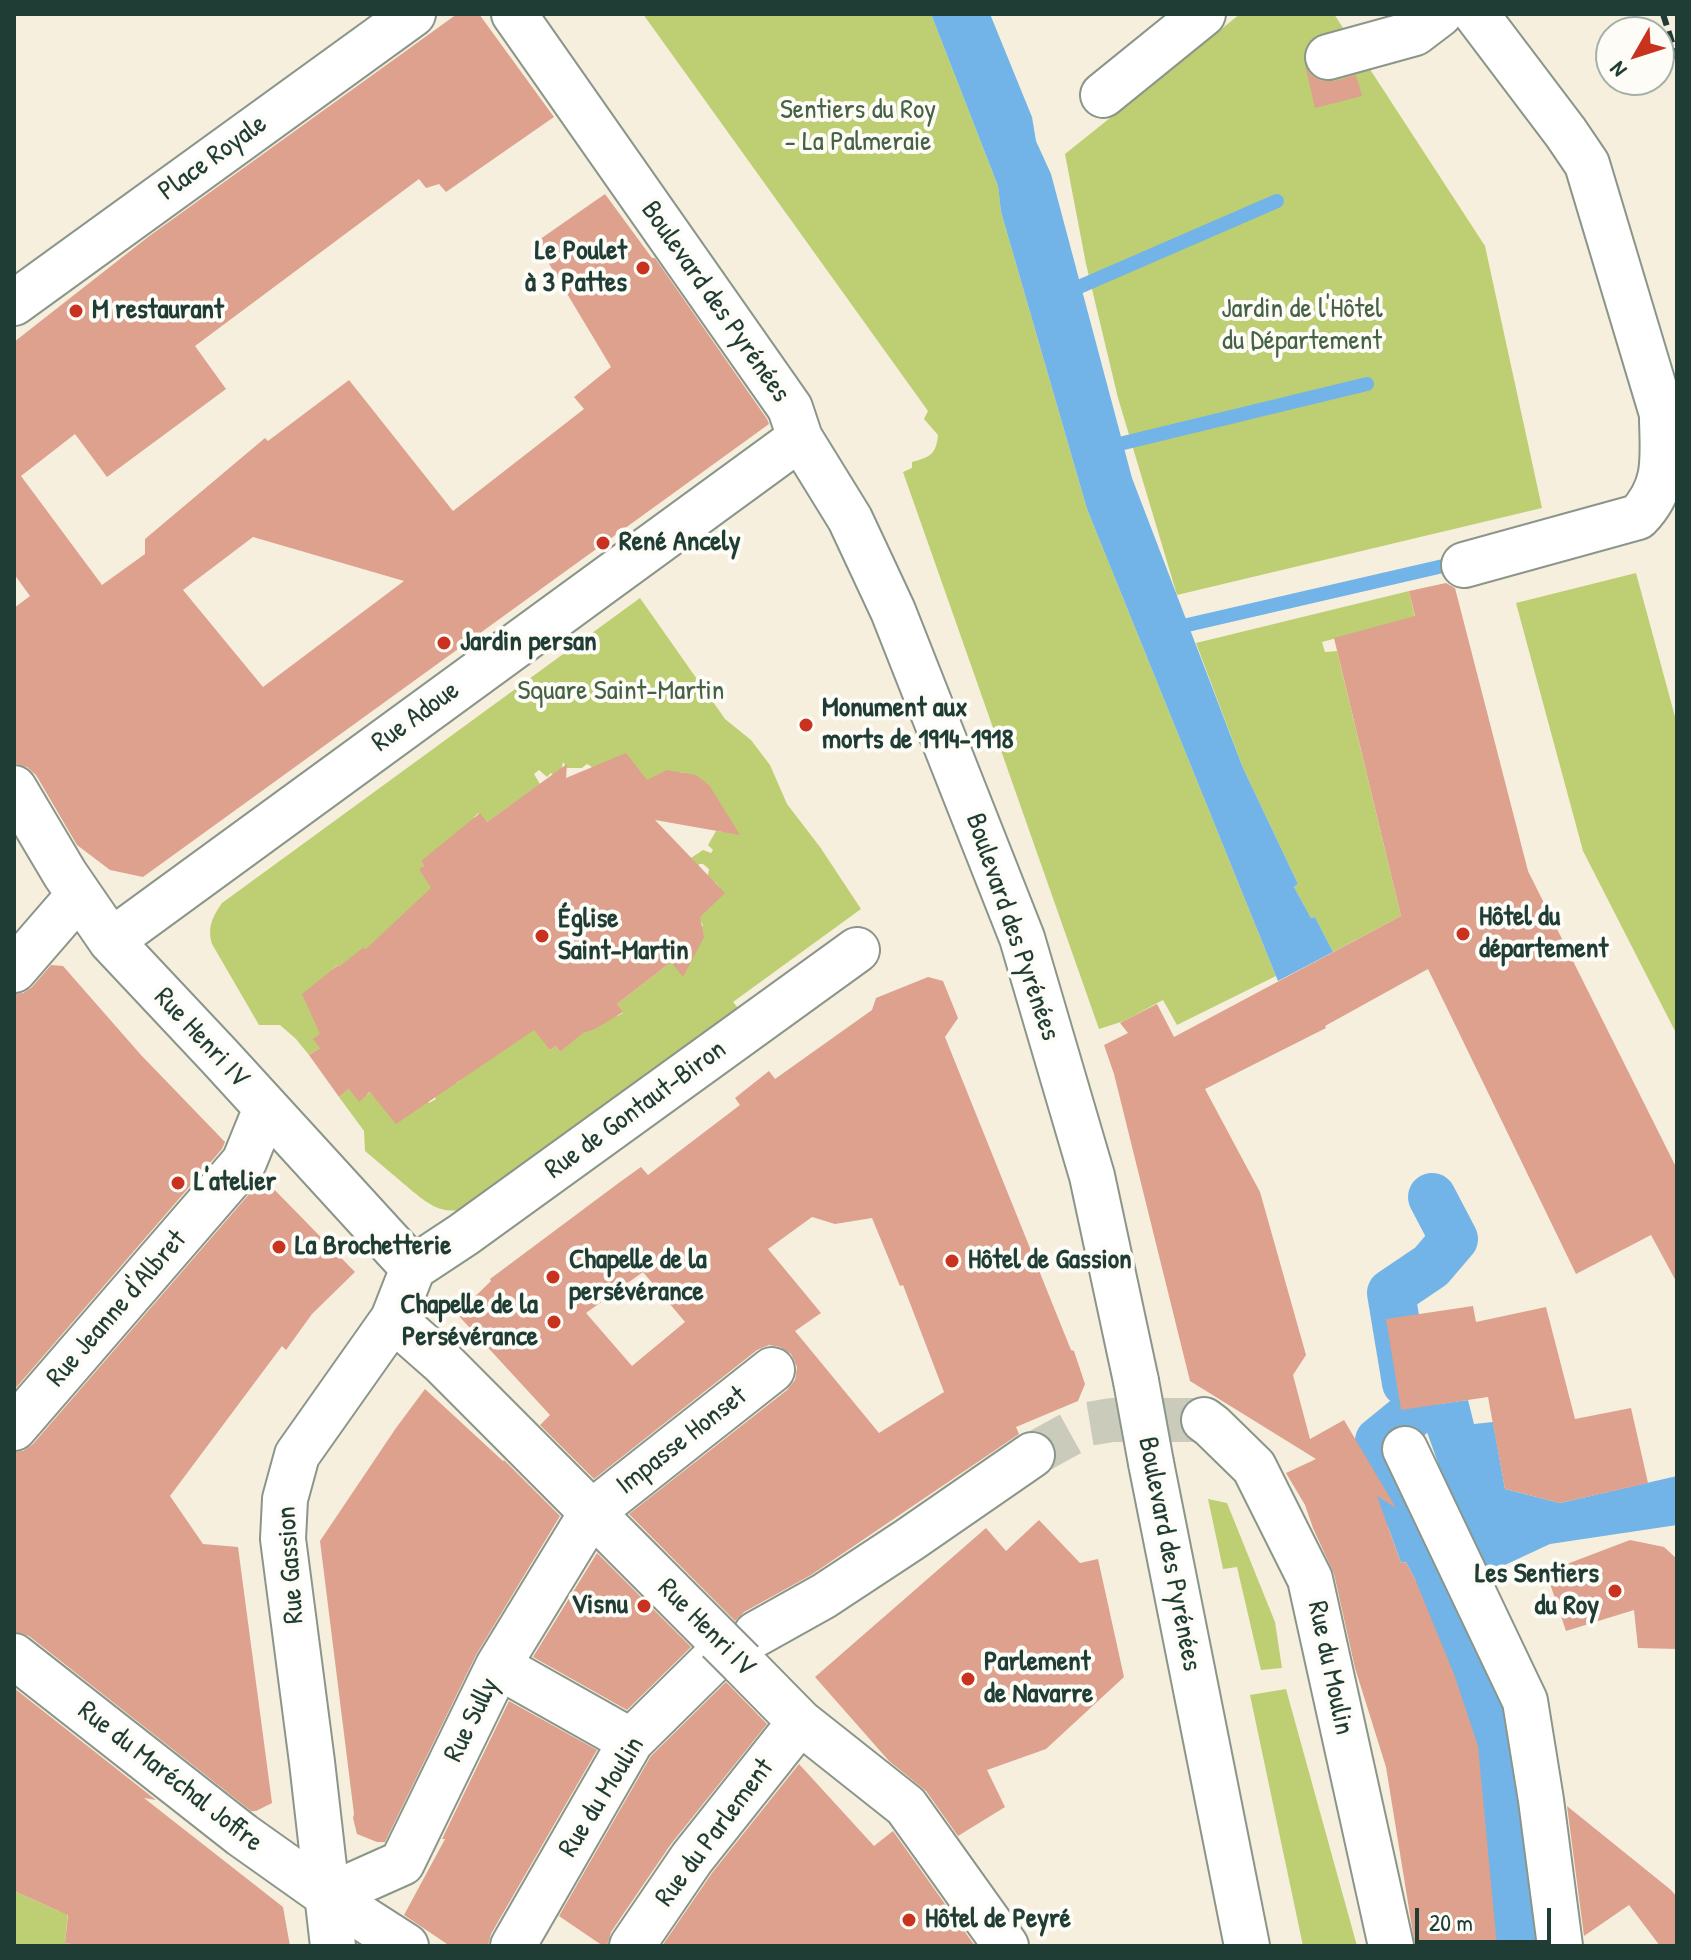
<!DOCTYPE html>
<html>
<head>
<meta charset="utf-8">
<style>
  body { margin:0 }
  #map { position:relative; width:1691px; height:1960px; overflow:hidden; background:#f6efde; font-family:"Patrick Hand",sans-serif }
  canvas { display:block }
  .frame { position:absolute; inset:0; border:16px solid #1f3d34; pointer-events:none }
  .north { position:absolute; left:1595px; top:16px; width:80px; height:80px; box-sizing:border-box; background:#fdfcf7; border:2px solid #a4b0a9; border-radius:50%; rotate:231deg; font-size:22px; font-weight:700; line-height:32px; text-align:center; color:#1f3d34 }
  .north::after { content:''; display:block; margin:auto; width:28px; height:36px; background:#c8321e; clip-path:polygon(50% 0,100% 100%,50% 72%,0 100%) }
  .scale { position:absolute; left:1415px; top:1908px; width:136px; height:36px; box-sizing:border-box; border:4px solid #1f3d34; border-top:0; padding-left:10px; font-size:24px; line-height:28px; white-space:nowrap; color:#1f3d34; -webkit-text-stroke:6px #fdfcf7; paint-order:stroke }
</style>
</head>
<body>
<div id="map">
<canvas width="1691" height="1960"></canvas>
<div class="frame"></div>
<div class="north">N</div>
<div class="scale">20 m</div>
</div>
<script>
const ctx = document.querySelector('canvas').getContext('2d');
ctx.lineJoin = 'round';
function fill(path, color) { ctx.fillStyle = color; ctx.fill(path, 'evenodd'); }
function trace(path, color, width, dash) { ctx.strokeStyle = color; ctx.lineWidth = width; ctx.lineCap = dash ? 'butt' : 'round'; ctx.setLineDash(dash || []); ctx.stroke(path); }
function write(font, color, halo, rows, align = 'center') {
  ctx.font = font + ' "Patrick Hand",sans-serif'; ctx.lineWidth = 8; ctx.setLineDash([]); ctx.textBaseline = 'middle'; ctx.strokeStyle = halo; ctx.fillStyle = color; for (const [text, x, y, turn = 0] of rows) {
    ctx.save(); ctx.translate(x, y); ctx.rotate((+turn || 0) * Math.PI / 180); ctx.textAlign = isNaN(turn) ? turn : align; if (halo) ctx.strokeText(text, 0, 0); ctx.fillText(text, 0, 0); ctx.restore();
  }
}
fill(new Path2D(`
  M643,14H931L998,186L1001,212L1087,509L1276,976L1177,1025L1163,1000L1124,1021L1099,1029L903,472L912,468V462C931,457 936,454 938,435L924,419L928,411Z
  M1240,14H1334L1485,246L1542,508L1177,595L1118,398L1086,264L1065,154Z
  M1636,573L1677,724V1035L1583,851L1516,603Z
  M1409,591L1424,657L1367,630L1322,642L1325,652L1337,651L1401,916L1333,952L1315,917L1311,918L1294,887L1298,884L1243,768L1196,643Z
  M640,598L725,719L751,740L770,765L787,804L820,847L861,909L733,1002L738,1008L477,1203C445,1221 428,1204 404,1184C391,1173 378,1162 365,1151L364,1131L339,1097L349,1089L367,1095L376,1088L424,1095L429,1103L436,1099L430,1090L450,1075L457,1083L529,1017L550,1050L556,1046L560,1052L611,1008L617,1016L623,1013L617,1004L671,962L698,927L703,926L701,921L694,922L720,888L715,882L712,885L708,875L709,869L703,864H699L698,867L691,858L703,850L711,853L713,850L708,845L716,831L724,832C722,807 727,805 703,794L708,784L681,772L677,781L660,787L587,772L592,767L587,764L582,768H567L563,762L562,768L554,776L551,773L547,777L539,770L534,774L540,784L487,822L479,813L474,817L479,826L421,861L424,866L420,869L443,889L370,954L364,947L343,972L337,965L332,970L320,1048L309,1055L296,1039L280,1025H259L212,944C207,927 213,916 222,903Z
  M1208,1499L1227,1503L1275,1622L1282,1668L1261,1670L1237,1567L1223,1569Z
  M1286,1689L1357,1946H1303L1250,1695Z
  M14,1891L59,1911H68L65,1943L84,1946H14Z`), '#bdcf72');
fill(new Path2D(`
  M931,14H990L1032,117L1036,141L1051,174L1132,478L1243,768L1298,884L1294,887L1311,918L1315,917L1333,952L1278,981L1087,509L1001,212L998,186Z
  M1468,1400L1474,1424L1493,1422L1505,1489L1560,1503L1677,1476V1525L1550,1544L1479,1577L1418,1407Z
  M1394,1446L1504,1670L1542,1946H1497L1415,1579L1406,1562L1401,1563L1370,1476L1376,1472L1372,1451Z`), '#72b4e7');
trace(new Path2D(`
  M1065,293L1277,201
  M1107,447L1367,384
  M1170,629L1443,566`), '#72b4e7', 14);
trace(new Path2D(`
  M1406,1383L1391,1293L1431,1266L1454,1239L1432,1197
  M1406,1511L1379,1441L1411,1415`), '#72b4e7', 48);
fill(new Path2D(`
  M457,14H479L554,117L446,192L439,184L426,188L419,179L195,346L226,389L107,477L75,434L21,476L102,585L145,554V539L265,438L268,441L349,380L453,511L584,409L574,397L611,367L536,242L605,194L652,258H655L767,419L769,424L143,877L110,870L77,845L36,775L27,767L14,763V608L30,596L14,574V342L148,237ZM253,537L404,581L263,687L183,590Z
  M1305,65L1311,75L1322,81H1335L1356,75L1362,96L1315,108Z
  M1446,583L1455,588L1528,871L1677,1169V1283L1651,1235L1576,1274L1428,969L1325,1026L1326,1028L1205,1089L1260,1192L1306,1355L1293,1375L1310,1439L1344,1420L1396,1508L1377,1496L1401,1563L1406,1562L1415,1579L1454,1674L1478,1746L1497,1946H1415L1386,1767L1355,1668L1334,1574L1313,1528L1305,1505L1286,1473L1316,1459L1190,1381L1114,1074L1104,1045L1128,1033L1120,1023L1157,1004L1174,1037L1401,916L1334,638L1415,616L1409,591Z
  M626,753L647,780L667,770L696,775L709,785L740,835L655,820L725,893L700,917L704,937L683,977L671,962L617,1004L623,1012L595,1029L583,1033L560,1052L556,1046L550,1050L534,1030L396,1124L370,1092L359,1102L349,1089L339,1097L309,1055L320,1048L313,1039L320,1034L302,994L338,965L339,967L364,947L366,949L431,888L419,869L424,866L421,861L480,813L487,822L567,764L566,778Z
  M51,965L63,966L141,1055L225,1142L222,1149L14,1390V994L23,993L32,987Z
  M928,977L943,981L958,1018L945,1037L1071,1350L1074,1351L1085,1384L1078,1401L1016,1427L1019,1434L811,1575L744,1612L735,1621L629,1514L787,1390L795,1380L797,1367L791,1354L780,1347L769,1345L757,1350L594,1479L540,1425L550,1415L457,1314L491,1281L490,1279L620,1182L641,1167L648,1175L740,1105L735,1098L769,1071L775,1079L872,1010L876,998ZM812,1217L835,1224L872,1218L900,1286L903,1285L944,1392L879,1433L795,1331L821,1313L768,1249ZM643,1272L685,1322L632,1366L586,1313Z
  M263,1178L355,1272L312,1314L286,1350L282,1346L170,1496L203,1544L238,1547L272,1803L256,1811H251L29,1636L14,1632V1452L23,1451L33,1444Z
  M1473,1306L1476,1322L1546,1307L1575,1419L1631,1408L1648,1483L1560,1503L1505,1489L1488,1397L1401,1410L1386,1319Z
  M425,1389L503,1461L504,1460L560,1516L476,1655L385,1842H377L357,1834L353,1818L354,1814L320,1541L396,1428Z
  M1039,1520L1080,1563L1098,1559L1124,1677L1046,1749L987,1770L1005,1807L958,1836L926,1791L889,1761L815,1677L986,1528L1006,1551Z
  M1630,1540L1664,1547L1677,1559V1649L1638,1648L1634,1610L1566,1631L1546,1572Z
  M597,1553L691,1647L627,1710L533,1657Z
  M726,1682L767,1724L671,1844L611,1932L607,1946H603L559,1916L651,1756Z
  M14,1688L156,1800L144,1798L283,1907L290,1946H84L65,1943L68,1915L14,1891Z
  M509,1701L597,1750L491,1934L488,1946H450L404,1915L445,1839H442Z
  M799,1764L874,1846L893,1831L975,1946H662L712,1873Z
  M1567,1806L1671,1890L1677,1897V1946H1660L1629,1905L1584,1936Z`), '#dda18d');
trace(new Path2D(`
  M1032,1455L1088,1424L1112,1420H1204`), '#cbcbbc', 44, [44, 22]);
const minor = new Path2D(`
  M514,14L790,408L800,438L850,519L893,611L1022,938L1092,1176L1136,1381
  M1328,57L1415,33L1440,14
  M1103,95L1203,14
  M14,303L413,14
  M1464,565L1638,517C1667,487 1663,458 1662,420
  M14,788L65,874L111,941L220,1057L413,1268
  M111,941L800,438
  M14,970L79,895
  M413,1268L463,1235L857,950
  M393,1319L443,1363L719,1640
  M1204,1420L1212,1426L1254,1467L1310,1579L1391,1946
  M14,1428L244,1162L266,1108
  M1405,1449L1525,1701L1541,1800L1560,1946
  M1151,1463L1247,1946
  M756,1634L824,1596L909,1540L1032,1455
  M14,1656L242,1835L328,1896L406,1946
  M742,1663L800,1722L906,1806L1006,1946
  M498,1666L631,1741
  M328,1896L402,1863L498,1666L592,1512L772,1370
  M333,1946L312,1762L283,1539L285,1499L297,1455L393,1319L413,1268
  M513,1946L631,1741L710,1663
  M632,1946L692,1858L800,1722`);
const major = new Path2D(`
  M1476,14L1566,133L1587,164L1677,464`);
trace(minor, '#8a9689', 48);
trace(major, '#8a9689', 48);
trace(minor, '#fff', 44);
trace(major, '#fff', 44);
trace(new Path2D(`
  M1663,14L1677,58`), '#1f3d34', 6, [12, 6]);
const minorBridge = new Path2D(`
  M1136,1381L1151,1463
  M719,1640L742,1663`);
trace(minorBridge, '#8a9689', 48, []);
trace(minorBridge, '#fff', 44);
for (const [x, y, r, color] of [
  [643,268,8,"#c8321e"],
  [76,311,8,"#c8321e"],
  [603,543,8,"#c8321e"],
  [444,643,8,"#c8321e"],
  [806,725,8,"#c8321e"],
  [1463,934,8,"#c8321e"],
  [542,936,8,"#c8321e"],
  [178,1183,8,"#c8321e"],
  [279,1247,8,"#c8321e"],
  [952,1261,8,"#c8321e"],
  [553,1277,8,"#c8321e"],
  [554,1322,8,"#c8321e"],
  [1615,1591,8,"#c8321e"],
  [644,1606,8,"#c8321e"],
  [968,1679,8,"#c8321e"],
  [909,1920,8,"#c8321e"]
]) { const dot = new Path2D(); dot.arc(x, y, r, 0, 2 * Math.PI); ctx.fillStyle = color; ctx.fill(dot); trace(dot, '#fdfcf7', 3); }
write('28px', '#466244', '#fdfcf7', [
  ["Sentiers du Roy",858,111],
  ["- La Palmeraie",858,143],
  ["Jardin de l'Hôtel",1302,310],
  ["du Département",1302,342],
  ["Square Saint-Martin",621,692]
]);
write('28px', '#1f3d34', '#fdfcf7', [
  ["Place Royale",213,158,-36],
  ["Boulevard des Pyrénées",715,302,55],
  ["Rue Adoue",416,717,-36],
  ["Boulevard des Pyrénées",1012,927,71],
  ["Rue Henri IV",201,1038,47],
  ["Rue de Gontaut-Biron",636,1110,-36],
  ["Rue Jeanne d'Albret",117,1309,-49],
  ["Impasse Honset",682,1441,-38],
  ["Boulevard des Pyrénées",1169,1554,79],
  ["Rue Gassion",291,1565,-94],
  ["Rue Henri IV",706,1628,45],
  ["Rue du Moulin",1330,1668,78],
  ["Rue Sully",472,1720,-64],
  ["Rue du Maréchal Joffre",170,1777,38],
  ["Rue du Moulin",602,1797,-58],
  ["Rue du Parlement",715,1833,-53]
]);
write('bold 28px', '#1f3d34', '#fdfcf7', [
  ["Le Poulet",627,252,"right"],
  ["à 3 Pattes",627,284,"right"],
  ["M restaurant",92,311],
  ["René Ancely",619,543],
  ["Jardin persan",460,643],
  ["Monument aux",822,709],
  ["morts de 1914-1918",822,741],
  ["Hôtel du",1479,918],
  ["département",1479,950],
  ["Église",558,920],
  ["Saint-Martin",558,952],
  ["L'atelier",194,1183],
  ["La Brochetterie",295,1247],
  ["Chapelle de la",569,1261],
  ["persévérance",569,1293],
  ["Hôtel de Gassion",968,1261],
  ["Chapelle de la",538,1306,"right"],
  ["Persévérance",538,1338,"right"],
  ["Les Sentiers",1599,1575,"right"],
  ["du Roy",1599,1607,"right"],
  ["Visnu",628,1606,"right"],
  ["Parlement",984,1663],
  ["de Navarre",984,1695],
  ["Hôtel de Peyré",925,1920]
], 'left');
</script>
</body>
</html>
